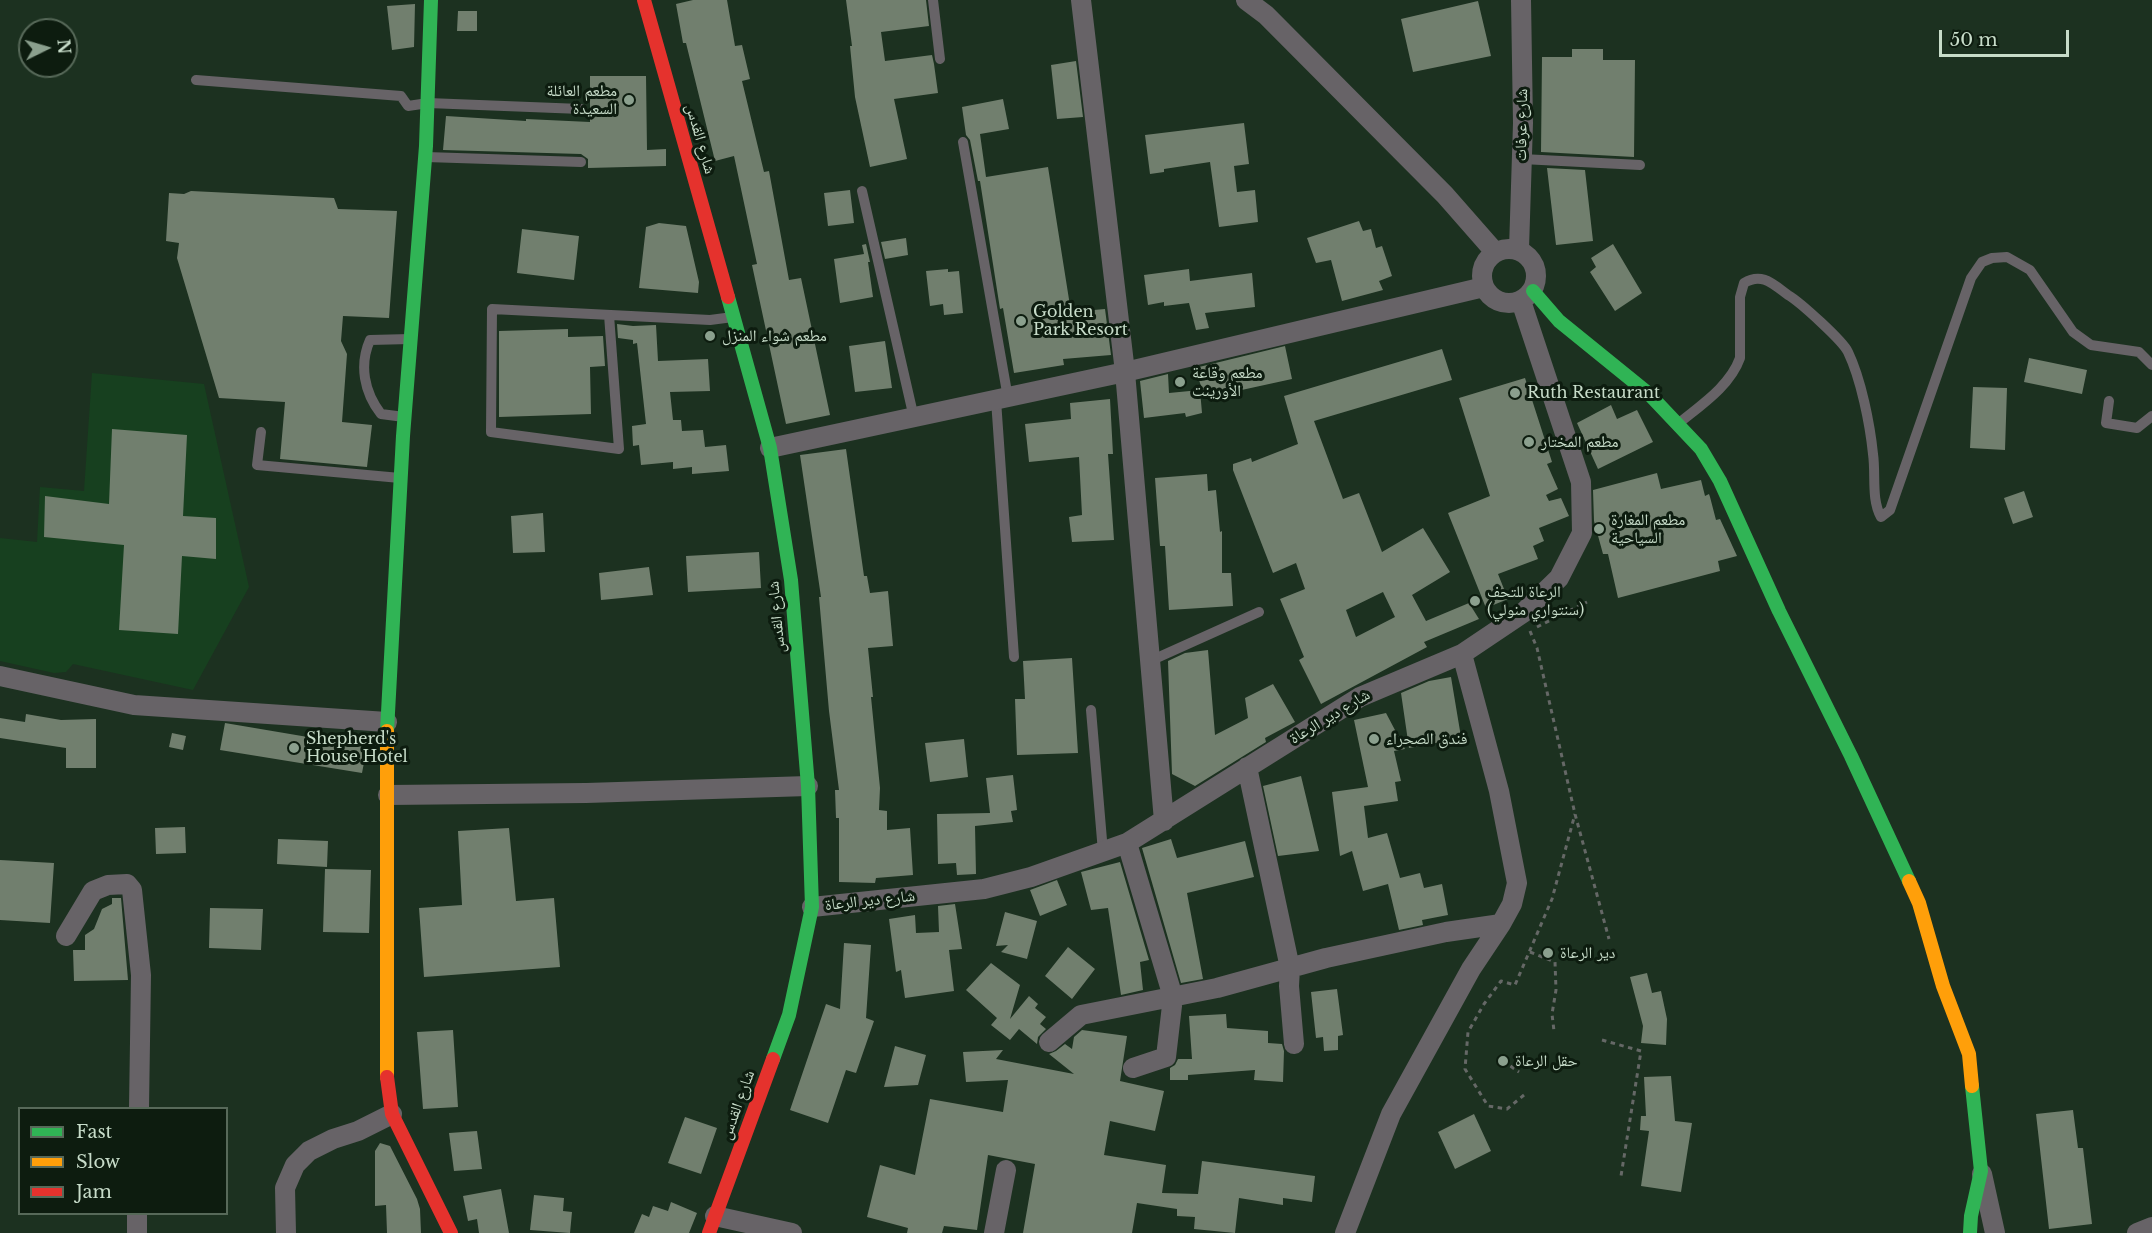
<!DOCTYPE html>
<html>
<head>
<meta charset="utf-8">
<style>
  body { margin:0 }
  #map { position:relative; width:2152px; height:1233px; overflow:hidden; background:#1c3120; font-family:"Libre Baskerville",serif }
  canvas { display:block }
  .legend { position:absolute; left:18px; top:1107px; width:210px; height:108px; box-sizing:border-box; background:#0d1c0f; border:2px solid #576959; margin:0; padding:8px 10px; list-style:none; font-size:18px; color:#c7dcc9 }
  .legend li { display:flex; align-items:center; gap:12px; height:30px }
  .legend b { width:30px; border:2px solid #576959 }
  .north { position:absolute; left:18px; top:18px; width:60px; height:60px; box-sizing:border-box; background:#0d1c0f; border:2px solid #576959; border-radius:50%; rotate:85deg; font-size:16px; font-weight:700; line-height:24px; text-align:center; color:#c7dcc9 }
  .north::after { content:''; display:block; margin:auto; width:21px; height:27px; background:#8ba08e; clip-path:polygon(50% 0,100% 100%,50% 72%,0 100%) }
  .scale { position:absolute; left:1939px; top:30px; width:130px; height:27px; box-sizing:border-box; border:3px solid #c7dcc9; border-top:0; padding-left:8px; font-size:18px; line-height:21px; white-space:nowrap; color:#c7dcc9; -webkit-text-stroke:4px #0d1c0f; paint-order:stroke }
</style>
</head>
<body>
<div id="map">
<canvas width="2152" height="1233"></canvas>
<ul class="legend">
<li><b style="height:8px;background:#30b455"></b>Fast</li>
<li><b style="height:8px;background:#ff9f0a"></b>Slow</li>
<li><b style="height:8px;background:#e5322d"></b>Jam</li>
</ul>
<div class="north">N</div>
<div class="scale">50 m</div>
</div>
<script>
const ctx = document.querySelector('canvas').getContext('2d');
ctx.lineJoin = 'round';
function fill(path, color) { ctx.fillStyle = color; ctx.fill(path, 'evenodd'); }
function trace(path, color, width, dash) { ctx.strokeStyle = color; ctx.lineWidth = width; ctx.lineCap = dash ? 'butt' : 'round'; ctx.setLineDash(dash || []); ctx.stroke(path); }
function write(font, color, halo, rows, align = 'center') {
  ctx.font = font + ' "Libre Baskerville","Noto Naskh Arabic",serif'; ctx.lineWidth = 6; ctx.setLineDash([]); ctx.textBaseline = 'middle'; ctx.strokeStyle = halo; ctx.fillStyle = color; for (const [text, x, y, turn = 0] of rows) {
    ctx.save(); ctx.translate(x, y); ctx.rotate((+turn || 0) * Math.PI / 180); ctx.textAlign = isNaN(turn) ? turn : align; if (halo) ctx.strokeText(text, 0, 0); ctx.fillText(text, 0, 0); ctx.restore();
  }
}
fill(new Path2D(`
  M92,373L204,384L249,587L193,690L73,664L66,672L54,673L0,661V538L37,542L40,487L84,491Z`), '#17401f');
fill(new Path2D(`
  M693,0H727L735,46L742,45L750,79L742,81L764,172L769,171L789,280L801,278L830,415L786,424L752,265L757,264L734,156L715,161L686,43H683L676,4Z
  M846,0H926L929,26L881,32L885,61L932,55L934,64L938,93L894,99L907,159L870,167L855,97L850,46H852Z
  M1478,1L1491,56L1413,72L1401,19Z
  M415,4L414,47L392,50L387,6Z
  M458,11H477V31H457Z
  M1572,49H1603V60H1635L1634,157L1541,152L1542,57H1572Z
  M1076,61L1083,117L1057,119L1051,65Z
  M590,76H646L647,150L666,149V166L588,168V159L581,154L443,150L446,116L526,121V119L590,122Z
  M1003,99L1009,129L980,134L986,177L1048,167L1071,312L1105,309L1111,355L1063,359L1064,365L1014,373L1003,308L1000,309L980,181H978L970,140L966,135L962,107Z
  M1244,123L1249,164L1234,166L1237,192L1255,190L1258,222L1219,227L1210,162L1164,169V172L1150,174L1145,135Z
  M1547,168L1585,170L1593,241L1556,245Z
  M850,190L854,223L828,226L824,193Z
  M191,191L334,198L338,209L397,211L389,318L343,316L341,341L347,354L342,422L372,425L367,467L280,459L285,402L219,398L177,258L179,243L166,241L169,193L184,194Z
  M1359,221L1363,231L1371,229L1376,248L1382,246L1392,276L1379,281L1383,290L1342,301L1331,260L1316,263L1307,238Z
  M659,223L686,226L699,282L698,293L639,288L646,227Z
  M522,229L579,236L574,280L517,273Z
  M906,238L908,255L885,259L881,242Z
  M866,244L870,262H868L873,297L840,303L834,259L864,254L862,245Z
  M1613,244L1642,293L1615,311L1590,272L1596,267L1591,258Z
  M948,269V272L959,271L963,313L944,315L943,304L930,306L926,271Z
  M1189,269L1190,281L1252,273L1255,307L1205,313L1209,328L1196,330L1189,303L1164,306V302L1148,305L1144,275Z
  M617,324L633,326L656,325L658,361L708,359L710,391L670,392L673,420H681L682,431L703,430L705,447L726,445L729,471L692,474V467L673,469V462L641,465L639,445L633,446L632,426L646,424L637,343L633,344V340L618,338Z
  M568,329V337L603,336L605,366L590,367L591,414L499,417V331Z
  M885,341L892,388L855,392L849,346Z
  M1285,346L1292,379L1205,398L1195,368Z
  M1442,349L1452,380L1314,421L1343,499L1359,493L1382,552L1423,528L1450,572L1412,595L1426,621L1469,603L1479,619L1424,642L1427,647L1321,704L1299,660L1304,657L1280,599L1305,589L1296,563L1273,573L1233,470V464L1251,458L1252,462L1298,444L1284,396ZM1383,592L1395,617L1356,637L1346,610Z
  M2029,358L2087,370L2082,394L2024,382Z
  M1168,374L1169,393L1200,390L1202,413L1186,417L1185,413L1144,418L1140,381Z
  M1525,378L1552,462L1547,464L1558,489L1546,495L1549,501L1561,498L1569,516L1539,528L1544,541L1533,546L1538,559L1498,574L1508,599L1486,608L1448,513L1490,496L1459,398Z
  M1973,387L2007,388L2005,450L1970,448Z
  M1110,399L1113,454H1108L1114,540L1072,542L1069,517L1082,515L1079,457L1029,462L1025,424L1071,419L1070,403Z
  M1611,405L1617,419L1637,410L1653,442L1598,469L1577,423Z
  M112,429L187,435L183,516L216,518V559L182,556L178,634L119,630L124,545L44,537L45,496L109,504Z
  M846,449L864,576H867L870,593L888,591L893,646L868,648L873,697H871L880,788L879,810L887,811V830L910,828L913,875L876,878L875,883L839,882V818H836L835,790H839L829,711L819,597H821L800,455Z
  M1657,473L1661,489L1701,480L1705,496L1709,494L1710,497L1716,520L1720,519L1737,556L1718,561L1720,571L1618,598L1608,554H1603L1594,521L1593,490Z
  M1207,474L1208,491L1216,490L1220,532L1222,531V573H1231L1233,606L1169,610L1165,546H1160L1155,478Z
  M2024,491L2033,517L2013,524L2004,498Z
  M543,513L545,552L513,553L511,516Z
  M759,552L761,588L688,592L686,556Z
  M649,567L653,595L601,600L599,573Z
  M1208,650L1215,735L1248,718L1245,698L1273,684L1295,722L1265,738L1266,742L1195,786L1172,774L1168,661L1185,653Z
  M1072,658L1078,753L1017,755L1015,699H1025L1023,661Z
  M1451,677L1462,743L1441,746V742L1409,748L1401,693L1429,681Z
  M1386,713L1405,749L1394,751L1401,781L1395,782L1398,801L1364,806L1368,838L1387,833L1400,878L1420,873L1424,888L1442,884L1448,915L1422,920L1423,925L1399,930L1388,884L1363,891L1352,851L1340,856L1332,792L1368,787L1354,720Z
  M26,714L61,720L96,719V768H66V748L0,738V718L25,722Z
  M225,723L367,747L362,773L220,750Z
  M172,733L186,736L183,750L169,747Z
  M964,739L968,777L930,782L925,743Z
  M1013,775L1017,810L1011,811L1013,822L975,826L976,874L957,875L956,863L938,864L937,814L990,813L986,778Z
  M1301,776L1319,851L1278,856L1263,786Z
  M185,827L186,853L156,854L155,828Z
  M509,828L516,901L554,898L560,967L424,977L419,908L462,905L458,831Z
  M278,839L328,841L327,867L277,864Z
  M1171,839L1177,858L1245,841L1254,877L1187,893L1203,979L1181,983L1142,848Z
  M0,860L54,863L50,923L0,920Z
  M1120,862L1149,960L1140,962L1143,990L1121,995L1108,908L1091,910L1081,872Z
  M325,869L371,870L369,933L323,932Z
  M1057,880L1067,905L1040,916L1030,890Z
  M112,898H121L128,980L74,981L73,950H85V935L94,929L102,909L112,904Z
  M955,904L962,949L949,950L954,991L905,998L901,970L896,972L889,919L915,915L916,933L939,932L938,906Z
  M210,908L263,909L261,950L209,948Z
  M1005,912L1037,921L1027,959L1001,952L1008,945L996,946Z
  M844,943L871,945L866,1018L874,1021L856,1073L846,1070L828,1123L790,1110L826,1004L840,1009Z
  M1068,947L1095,969L1072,999L1045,976Z
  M991,963L1020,985L1010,1019L1029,996L1038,1004L1035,1008L1046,1017L1040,1024L1046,1029L1038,1037L1037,1044L1019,1029L1010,1040L991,1025L997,1018L966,990Z
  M1647,973L1652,993L1661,991L1667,1019L1666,1045L1641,1043L1643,1026L1630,977Z
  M1337,989L1343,1035L1338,1036V1050L1324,1051L1323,1037L1316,1038L1311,992Z
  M1226,1014L1227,1028L1268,1031V1043L1282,1044L1284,1051L1283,1082L1254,1080L1255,1070L1188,1075V1080H1170V1068L1175,1065L1178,1059H1192L1189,1016Z
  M453,1030L458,1107L423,1109L417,1032Z
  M1082,1030L1127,1036L1120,1081L1164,1091L1155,1131L1110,1121L1104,1155L1166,1165L1162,1193L1198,1194L1202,1161L1315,1176L1312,1202L1283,1198V1205L1239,1198L1235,1233L1194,1229L1195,1217L1177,1216V1209L1137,1203L1132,1233H1023L1035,1164L988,1155L977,1230L944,1226L942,1233H907L908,1228L867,1217L880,1165L915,1175L930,1099L1003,1112L1008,1080L966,1082L963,1052L1003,1050L996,1059L1074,1074L1049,1054L1056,1051L1065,1044L1072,1049L1074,1037Z
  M895,1046L926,1055L918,1085L884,1087Z
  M1671,1076L1675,1121L1692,1123L1681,1192L1641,1186L1649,1131L1640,1130L1641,1116H1646L1644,1077Z
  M2073,1110L2078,1148H2083L2092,1224L2049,1229L2036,1114Z
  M1474,1114L1491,1151L1455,1169L1438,1132Z
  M685,1117L717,1128L701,1174L668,1163Z
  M477,1131L482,1169L454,1171L449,1133Z
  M380,1143L390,1146L417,1199L420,1209L421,1233H387L386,1205L375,1206V1151Z
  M501,1189L509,1233H479L477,1219L468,1221L463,1196Z
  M534,1195L564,1198L563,1211L572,1212L570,1233L530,1230Z
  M671,1202L697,1213L689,1233H634L642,1214L649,1217L653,1206L668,1211Z`), '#717f6e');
trace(new Path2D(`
  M1537,627L1587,602
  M1530,631L1537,648L1575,814L1609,939
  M1530,952L1555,962L1556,990L1552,1014L1554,1031
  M1602,1040L1641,1051L1621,1176
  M1503,1061L1519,1072
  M1524,1095L1507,1109L1488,1106L1465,1069L1468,1032L1484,1004L1501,981L1515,985L1552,899L1575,814`), '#656866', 3, [4.5, 4.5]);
trace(new Path2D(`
  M933,0L940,59
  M196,80L401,96L408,106L428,103L581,109
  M963,142L1008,398
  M426,157L581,162
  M1522,159L1640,165
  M862,191L914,418
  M609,315L619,449L491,432L492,309L710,320L733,317
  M996,400L1014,657
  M2109,401L2106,423L2137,428L2152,416
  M404,417L381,414C364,392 359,365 370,340L410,339
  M1679,423C1701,405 1730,386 1740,358V297L1744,283C1762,272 1773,284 1788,295C1800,302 1843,341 1848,352C1861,379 1870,424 1873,454C1876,475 1871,499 1881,517L1890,510L1971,278L1982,262L1992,258L2007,257L2030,270L2073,332L2091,345L2139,352L2152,365
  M261,432L257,465L400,478
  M1150,661L1259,612
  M1091,710L1103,852`), '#676367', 10);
trace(new Path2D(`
  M1081,0L1125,372L1164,821
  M1246,0L1266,15L1445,195L1495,252
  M1482 276a27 27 0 1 1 54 0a27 27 0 1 1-54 0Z
  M1519,249L1523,123L1521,0
  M770,448L1125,372L1484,287
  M0,676L134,705L387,722
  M1247,767L1290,968L1289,986L1294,1044
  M388,795L586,793L808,786
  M1127,843L1173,997L1166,1057L1133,1068
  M812,907L984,889L1031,877L1127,843L1360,697L1462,654L1523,613L1559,578L1582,533L1581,482L1521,301
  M66,936L93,891L108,885L127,884L132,890L141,975L139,1108
  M1049,1042L1081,1015L1217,988L1326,958L1446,932L1501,924
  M1982,1174L1995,1233
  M715,1216L792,1233
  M137,1233V1214
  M286,1233L285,1188L295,1165L309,1151L333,1139L358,1131L392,1114
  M994,1233L1006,1170
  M1345,1233L1391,1114L1471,969L1501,924L1512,904L1517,883L1499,791L1462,654
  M2137,1233L2152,1227`), '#676367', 20);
trace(new Path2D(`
  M1533,291L1559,321L1649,394L1701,449L1720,481L1779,611L1851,756L1909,881
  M728,297L770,448L791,580L808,786L812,907L789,1015L773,1059
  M387,731L403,436L426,146L431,0
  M1970,1233L1971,1216L1981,1171L1972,1086`), '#30b455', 14);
trace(new Path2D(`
  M387,731V1077
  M1909,881L1919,903L1943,986L1969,1054L1972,1086`), '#ff9f0a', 14);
trace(new Path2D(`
  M644,0L728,297
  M387,1077L392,1114L451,1233
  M709,1233L773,1059`), '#e5322d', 14);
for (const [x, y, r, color] of [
  [629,100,6,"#8ba08e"],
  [1021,321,6,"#8ba08e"],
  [710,336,6,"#8ba08e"],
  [1180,382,6,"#8ba08e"],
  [1515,393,6,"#8ba08e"],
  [1529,442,6,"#8ba08e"],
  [1599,529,6,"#8ba08e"],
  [1475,601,6,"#8ba08e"],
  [1374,739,6,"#8ba08e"],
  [294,748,6,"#8ba08e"],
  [1548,953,6,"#8ba08e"],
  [1503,1061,6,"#8ba08e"]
]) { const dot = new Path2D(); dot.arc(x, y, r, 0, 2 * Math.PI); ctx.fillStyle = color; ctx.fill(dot); trace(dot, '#0d1c0f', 2); }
write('16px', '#c7dcc9', '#0d1c0f', [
  ["مطعم العائلة",617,91,"right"],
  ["السعيدة",617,109,"right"],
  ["Golden",1033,312],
  ["Park Resort",1033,330],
  ["مطعم شواء المنزل",722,336],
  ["مطعم وقاعة",1192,373],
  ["الأورينت",1192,391],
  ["Ruth Restaurant",1527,393],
  ["مطعم المختار",1541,442],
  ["مطعم المغارة",1611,520],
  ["السياحية",1611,538],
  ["الرعاة للتحف",1487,592],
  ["(سنتواري منولي)",1487,610],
  ["Shepherd's",306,739],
  ["House Hotel",306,757],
  ["فندق الصحراء",1386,739],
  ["دير الرعاة",1560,953],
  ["حقل الرعاة",1515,1061]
], 'left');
write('16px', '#c7dcc9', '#0d1c0f', [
  ["شارع عرفات",1522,125,-89],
  ["شارع القدس",700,139,74],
  ["شارع القدس",777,617,-95],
  ["شارع دير الرعاة",1330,717,-31],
  ["شارع دير الرعاة",870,901,-6],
  ["شارع القدس",738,1105,-70]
]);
</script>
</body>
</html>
